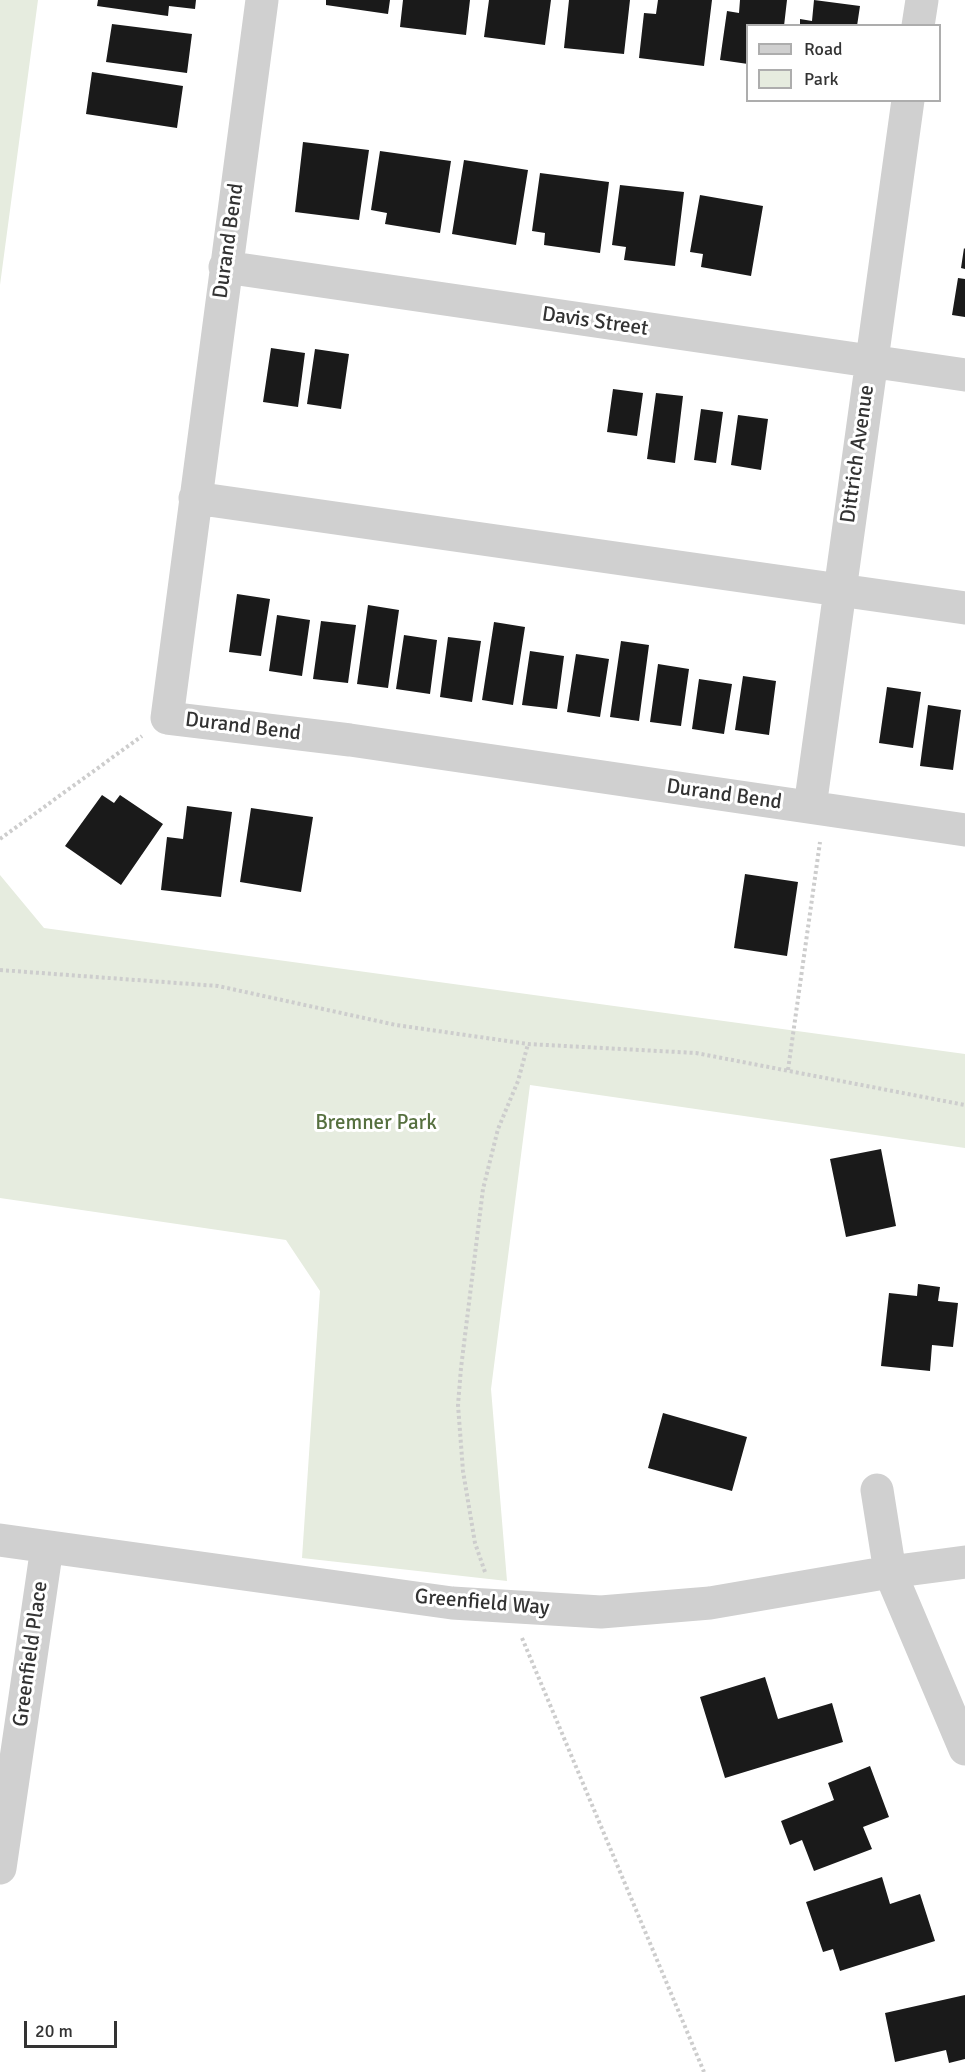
<!DOCTYPE html>
<html>
<head>
<meta charset="utf-8">
<style>
  body { margin:0 }
  #map { position:relative; width:965px; height:2072px; overflow:hidden; background:#fff; font-family:Signika,sans-serif }
  canvas { display:block }
  .legend { position:absolute; left:746px; top:24px; width:195px; height:78px; box-sizing:border-box; background:#fff; border:2px solid #adadad; margin:0; padding:8px 10px; list-style:none; font-size:18px; color:#333 }
  .legend li { display:flex; align-items:center; gap:12px; height:30px }
  .legend b { width:30px; border:2px solid #adadad }
  .scale { position:absolute; left:24px; top:2021px; width:93px; height:27px; box-sizing:border-box; border:3px solid #333; border-top:0; padding-left:8px; font-size:18px; line-height:21px; white-space:nowrap; color:#333; -webkit-text-stroke:4px #fff; paint-order:stroke }
</style>
</head>
<body>
<div id="map">
<canvas width="965" height="2072"></canvas>
<ul class="legend">
<li><b style="height:8px;background:#d0d0d0"></b>Road</li>
<li><b style="height:16px;background:#e6ecdf"></b>Park</li>
</ul>
<div class="scale">20 m</div>
</div>
<script>
const ctx = document.querySelector('canvas').getContext('2d');
ctx.lineJoin = 'round';
function fill(path, color) { ctx.fillStyle = color; ctx.fill(path, 'evenodd'); }
function trace(path, color, width, dash) { ctx.strokeStyle = color; ctx.lineWidth = width; ctx.lineCap = dash ? 'butt' : 'round'; ctx.setLineDash(dash || []); ctx.stroke(path); }
function write(font, color, halo, rows, align = 'center') {
  ctx.font = font + ' Signika,sans-serif'; ctx.lineWidth = 6; ctx.setLineDash([]); ctx.textBaseline = 'middle'; ctx.strokeStyle = halo; ctx.fillStyle = color; for (const [text, x, y, turn = 0] of rows) {
    ctx.save(); ctx.translate(x, y); ctx.rotate((+turn || 0) * Math.PI / 180); ctx.textAlign = isNaN(turn) ? turn : align; if (halo) ctx.strokeText(text, 0, 0); ctx.fillText(text, 0, 0); ctx.restore();
  }
}
fill(new Path2D(`
  M0,0H38L0,285Z
  M0,875L44,928L965,1054V1148L530,1085L491,1389L507,1581L302,1558L320,1291L286,1240L0,1198Z`), '#e6ecdf');
fill(new Path2D(`
  M98,0H196L195,9L169,6L168,16L97,6Z
  M326,0H390L388,14L326,5Z
  M403,0H470L466,35L400,27Z
  M489,0H551L545,45L484,37Z
  M569,0H630L624,54L564,48Z
  M658,0H712L704,66L639,58L644,13L656,14Z
  M740,0H787L784,26H748V64L720,60L727,11L739,13Z
  M814,0L860,6L857,26H800V19L812,21Z
  M112,24L192,34L187,73L106,62Z
  M92,72L183,86L177,128L86,114Z
  M303,142L369,150L359,220L295,212Z
  M380,151L451,161L440,233L385,224L387,213L371,210Z
  M464,160L528,170L516,245L452,234Z
  M540,173L609,182L600,253L544,245L545,233L532,231Z
  M620,185L684,192L675,266L624,260L626,247L612,245Z
  M700,195L763,206L751,276L701,267L703,254L690,252Z
  M964,248L965,249V269L961,268Z
  M958,278L965,279V317L952,315Z
  M271,348L305,353L298,407L263,402Z
  M315,349L349,354L341,409L307,404Z
  M613,389L643,393L637,436L607,432Z
  M656,393L683,396L675,463L647,459Z
  M701,409L723,412L716,463L694,460Z
  M738,415L768,419L761,470L731,465Z
  M237,594L270,599L261,656L229,652Z
  M368,605L399,610L388,688L357,684Z
  M277,615L310,620L302,676L269,671Z
  M321,621L356,625L348,683L313,679Z
  M494,622L525,627L513,705L482,700Z
  M404,635L437,640L430,694L396,689Z
  M448,637L481,641L472,702L440,697Z
  M621,641L649,645L639,721L610,717Z
  M530,651L564,656L557,709L522,705Z
  M576,654L609,659L600,717L567,712Z
  M658,664L689,669L681,726L650,722Z
  M743,676L776,681L769,735L735,730Z
  M699,679L732,684L724,734L692,729Z
  M887,687L921,692L913,748L879,743Z
  M928,705L961,710L953,770L920,766Z
  M102,795L114,803L120,795L163,824L121,885L65,846Z
  M187,806L232,812L221,897L161,890L167,837L183,839Z
  M251,808L313,817L301,892L240,882Z
  M745,874L798,882L787,956L734,948Z
  M881,1149L896,1226L846,1237L830,1159Z
  M918,1284L940,1287L938,1301L958,1303L953,1347L932,1345L930,1371L881,1366L889,1293L917,1296Z
  M663,1413L747,1437L732,1491L648,1468Z
  M765,1677L778,1719L832,1703L843,1742L725,1778L700,1697Z
  M870,1766L889,1817L863,1827L872,1849L814,1871L802,1840L790,1845L781,1821L834,1800L828,1783Z
  M882,1877L890,1904L920,1894L935,1941L840,1971L833,1949L823,1952L806,1902Z
  M965,1995V2059L949,2063L946,2050L895,2062L885,2013Z`), '#1a1a1a');
trace(new Path2D(`
  M0,839L142,736
  M0,970L218,986L396,1025L528,1044L696,1053L965,1105
  M788,1070L820,842
  M485,1572L475,1543L463,1471L458,1405L461,1368L483,1189L498,1129L518,1081L528,1044
  M522,1638L704,2072`), '#cdcdcd', 4, [3, 3]);
trace(new Path2D(`
  M262,0L167,718L350,740L965,830
  M918,26L922,0
  M225,267L965,375
  M195,498L965,608
  M810,807L908,100
  M877,1490L890,1572L965,1749
  M0,1540L452,1603L601,1612L710,1603L890,1572L965,1562
  M0,1868L47,1547`), '#d0d0d0', 33);
write('21px', '#333', '#fff', [
  ["Durand Bend",229,241,-82],
  ["Davis Street",595,322,8],
  ["Dittrich Avenue",858,454,-82],
  ["Durand Bend",243,727,7],
  ["Durand Bend",724,795,8],
  ["Greenfield Way",482,1603,5],
  ["Greenfield Place",31,1654,-82]
]);
write('21px', '#56703f', '#fff', [
  ["Bremner Park",376,1123]
]);
</script>
</body>
</html>
